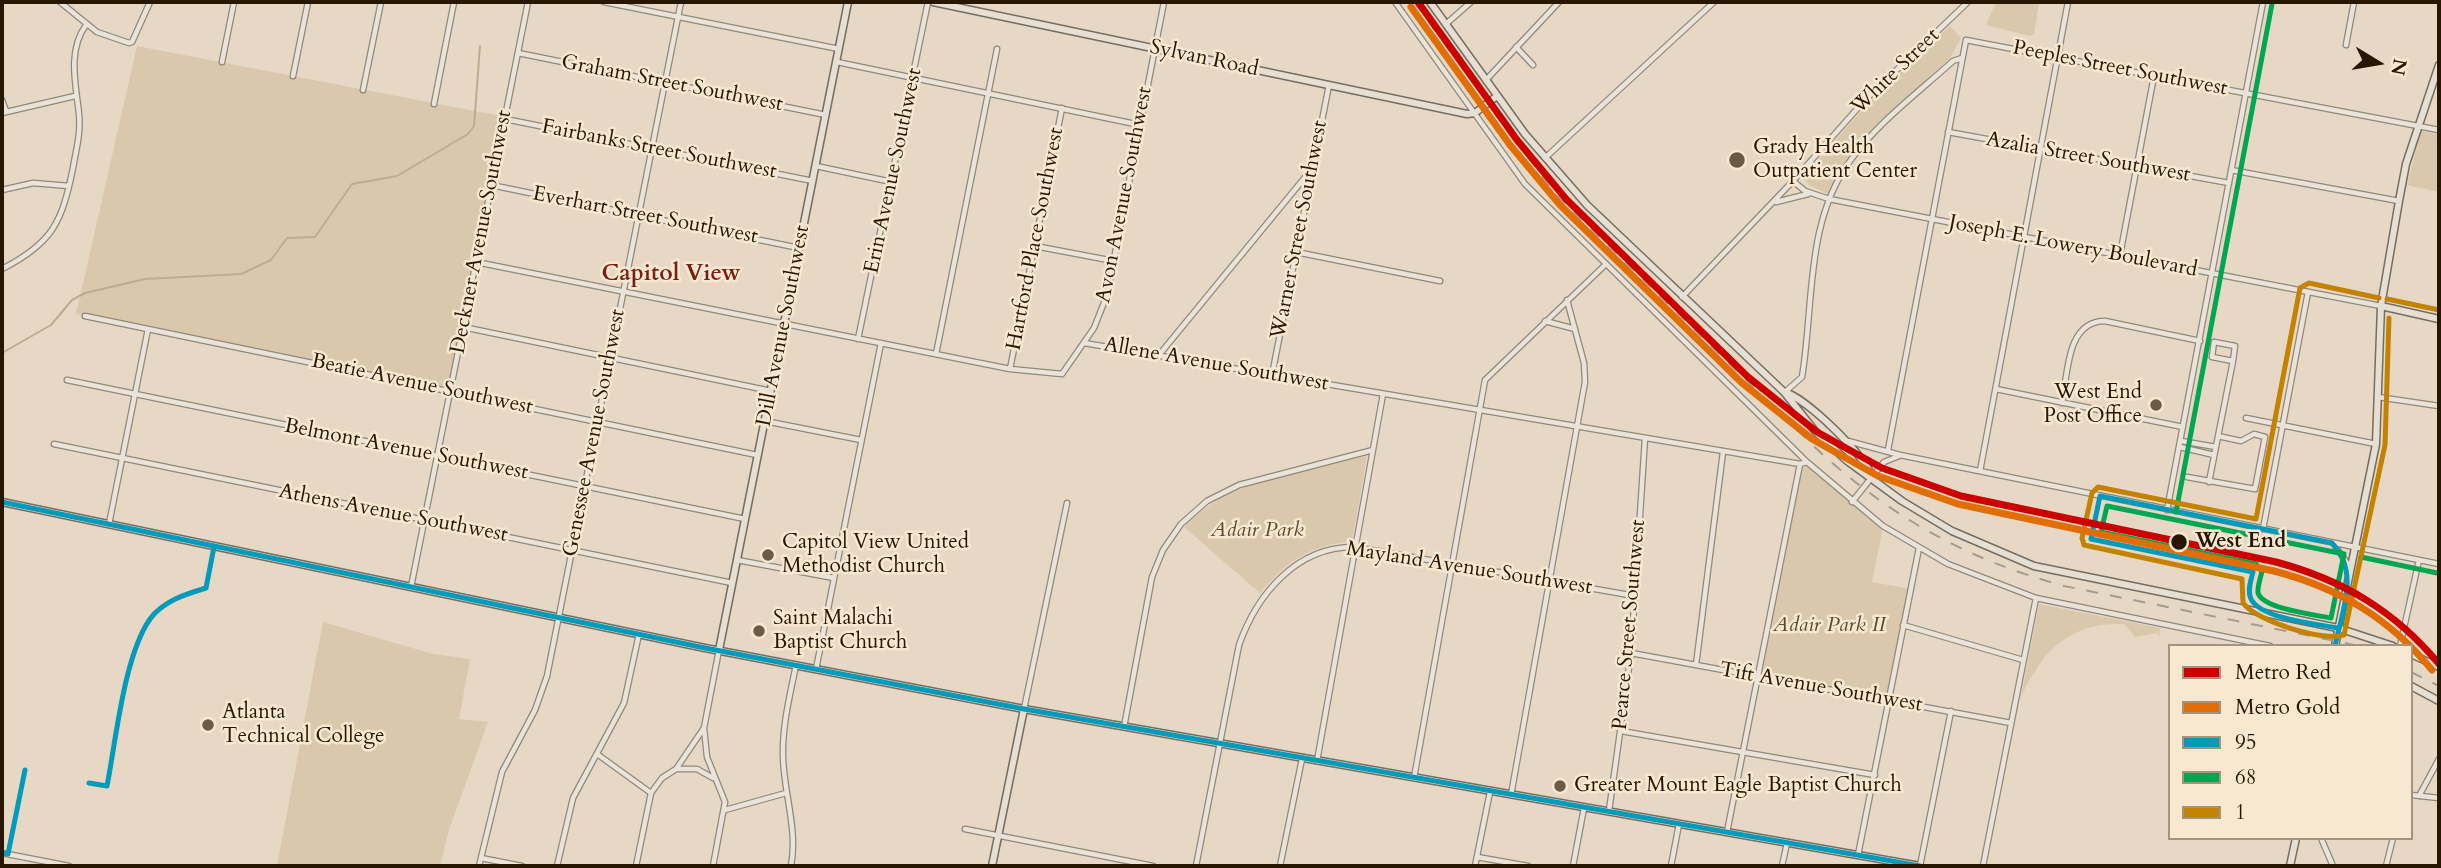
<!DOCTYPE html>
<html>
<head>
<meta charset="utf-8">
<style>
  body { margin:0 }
  #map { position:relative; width:2441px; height:868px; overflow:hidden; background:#e6d8c5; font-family:Cardo,serif }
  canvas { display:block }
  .frame { position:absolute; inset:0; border:4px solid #271702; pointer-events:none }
  .legend { position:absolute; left:2168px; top:644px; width:245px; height:196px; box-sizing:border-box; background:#f7e8d1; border:2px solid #a4947e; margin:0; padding:9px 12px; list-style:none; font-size:21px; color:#271702 }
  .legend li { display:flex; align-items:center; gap:14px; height:35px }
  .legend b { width:35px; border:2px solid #a4947e }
  .north { position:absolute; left:2343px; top:28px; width:70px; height:70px; -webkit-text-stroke:5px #f7e8d1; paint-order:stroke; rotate:101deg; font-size:19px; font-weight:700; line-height:28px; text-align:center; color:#271702 }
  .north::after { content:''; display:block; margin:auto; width:24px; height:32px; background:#271702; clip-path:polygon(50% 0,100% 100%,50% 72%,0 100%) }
</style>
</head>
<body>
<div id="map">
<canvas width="2441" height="868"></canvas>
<div class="frame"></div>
<ul class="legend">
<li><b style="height:9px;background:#c00"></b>Metro Red</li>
<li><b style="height:9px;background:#e16d05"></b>Metro Gold</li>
<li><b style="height:9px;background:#049aba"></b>95</li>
<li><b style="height:9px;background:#00a651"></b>68</li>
<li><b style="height:9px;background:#c38200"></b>1</li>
</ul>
<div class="north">N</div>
</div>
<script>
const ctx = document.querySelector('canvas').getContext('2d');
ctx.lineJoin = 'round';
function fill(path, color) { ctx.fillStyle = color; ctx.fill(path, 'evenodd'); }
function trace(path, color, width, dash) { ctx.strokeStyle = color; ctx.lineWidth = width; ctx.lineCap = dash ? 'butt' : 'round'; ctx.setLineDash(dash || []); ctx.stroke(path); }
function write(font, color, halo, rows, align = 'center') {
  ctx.font = font + ' Cardo,serif'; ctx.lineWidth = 5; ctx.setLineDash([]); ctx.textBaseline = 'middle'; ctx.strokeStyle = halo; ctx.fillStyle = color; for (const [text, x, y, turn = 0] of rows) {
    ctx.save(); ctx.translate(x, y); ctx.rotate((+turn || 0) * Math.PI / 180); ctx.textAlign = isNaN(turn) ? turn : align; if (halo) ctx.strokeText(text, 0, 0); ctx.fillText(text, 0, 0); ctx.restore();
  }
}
fill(new Path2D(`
  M1996,2H2039L2034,34L2030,36L1986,25Z
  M1950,26L1961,38L1950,58L1851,154L1828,194L1809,185L1804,180L1806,174L1868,103Z
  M137,46L506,117L448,392L76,314Z
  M2421,131L2439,134V192L2407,185Z
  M1367,456L1352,542C1313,543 1284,563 1260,593L1184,527C1228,479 1305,470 1367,456Z
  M1807,462L1883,526L1872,582L1911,589L1889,700L1757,676L1800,464Z
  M2039,604L2160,628L2159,637L2157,633L2135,637L2124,624C2068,622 2042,652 2021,697Z
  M323,622L433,654L470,659L459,719L488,722L449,830L440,866H277Z`), '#dac8ad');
trace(new Path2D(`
  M2,353L51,325L72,300L85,293L145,279L241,274L271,260L287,238L315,237L352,184L397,176L468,134L474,126L480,46`), '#bfab90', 2);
const minor = new Path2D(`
  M60,2L97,32L129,43L132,42L150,2
  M604,2L839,49
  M1395,2L1525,184L1807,462L1883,526L1948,564L2036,598L2270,646
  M1446,24L1471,2
  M2346,45L2354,2
  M1516,47L1533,65
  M518,53L826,115
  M222,62L234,2
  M837,62L1140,125
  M293,76L308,2
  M1486,80L1559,2
  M363,90L381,2
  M2,100L6,111
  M434,104L454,2
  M2,113L75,96
  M505,119L813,181
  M1948,132L2229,183
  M1545,158L1714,2
  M816,166L892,182
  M2231,170L2399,201
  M1793,181L1805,191L1829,199L2381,306
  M491,185L799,248
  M2,190L33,183L69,186
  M1776,202L1808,194
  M1035,246L1114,261
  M1296,252L1440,281
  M2120,255L2154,76
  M476,262L1010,369L1062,374L1094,328L1107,295L1164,2
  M2,269C53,243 62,222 73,168C76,150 81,133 79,114C76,85 67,51 86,25
  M1682,297L1793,181L1865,100L1968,2
  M85,316L757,455
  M1545,321L1575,329
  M463,327L771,391
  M858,339L928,2
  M2214,342L2235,346L2233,361L2212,357Z
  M1084,343L1800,464L1807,462
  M936,354L997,49
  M1159,355L1311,170
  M1010,369L1062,108
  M1272,375L1329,85
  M67,380L745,519
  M1996,389L2183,427
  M1785,392L1802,377C1814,306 1805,222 1850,161C1877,123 1919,92 1953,61L1962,58
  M2378,397L2439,406
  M2062,403C2068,374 2066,321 2105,321L2200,341
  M2246,418L2376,444
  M765,421L861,440
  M1848,441L1900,455L2439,564
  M2181,441L2216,447
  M54,444L732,583
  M2180,447L2214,455
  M1888,450L1966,40L2439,130
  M1980,471L2068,2
  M2187,477L2255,489L2265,437L2254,434L2241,441L2218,436
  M2209,482L2233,361
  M1852,502L1884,462L1899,456
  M2167,510L2263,2
  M109,524L148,329
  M2263,529L2308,292
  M2335,546L2350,567
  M737,560L834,578
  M411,587L528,2
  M1903,625L2023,660
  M2400,646L2419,560
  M1631,653L2011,723
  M1696,665L1723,452
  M816,669L881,343
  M1024,709L1067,503
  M1124,727L1152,577L1163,550L1181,524L1207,501L1239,485L1373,450
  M1621,731L1875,775
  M597,754L651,793
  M1317,761L1383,394
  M676,769H697L713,778
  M1414,778L1485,380L1605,265
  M1511,795L1585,382L1584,363L1567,300
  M2411,795L2439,798
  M2419,796L2439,759
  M725,810L786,793
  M1609,811L1631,653L1645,438
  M965,829L1153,866
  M1727,832L1800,464
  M2321,838L2333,866
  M2,853L69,866
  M1858,855L1919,548
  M1477,857L1528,866
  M481,858L522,866
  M479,866L502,772L535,710L547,676L681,2
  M557,866L573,798L624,703L639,634
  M636,866L651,793L662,778L676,769L704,728
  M713,866L725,802L707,757L704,728L719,650
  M791,866C798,830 784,794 783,757C782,726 790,695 796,665
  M1196,866L1239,645C1257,594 1297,546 1355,547L1635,596
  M1280,866L1302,759
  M1475,866L1490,792
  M1573,866L1584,808
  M1671,866L1679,824
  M1782,866L1787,843
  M1920,866L1951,711
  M1983,866L2036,598
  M2386,866L2393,838`);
const major = new Path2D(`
  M933,2L1467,114L1475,113L1497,96
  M1430,2L1525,134L1587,205L1784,392L1815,431L1846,460L1902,501L1952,531L2034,566L2338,628L2393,646
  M2381,306L2439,319
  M1784,392C1805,397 1866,456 1872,477
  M2,502L705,648L1024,709L1920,866
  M2335,646L2376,444L2381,306L2399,201L2406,164L2439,65
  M719,650L848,2
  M2411,654L2439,667
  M2411,686L2439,701
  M992,866L1024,709
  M2290,866L2296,838`);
trace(minor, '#91887b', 7);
trace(major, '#766d60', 9);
trace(minor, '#eae3d9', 4.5);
trace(major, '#e6dfd3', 6);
trace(new Path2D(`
  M1414,2L1555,194L1823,455C1898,521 1967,559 2064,586L2360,646
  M2411,672L2439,686`), '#a49c93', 2, [12, 12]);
trace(new Path2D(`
  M2,502L705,648L1024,709L1920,866
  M2335,646C2342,611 2360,572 2332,543L2100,496L2091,539L2253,572C2251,580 2247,591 2251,599C2261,619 2317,624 2338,628
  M89,783L107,786C116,740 124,656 150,619C163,601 186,594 206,588L214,547
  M2,853L8,854L25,770`), '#049aba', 5);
trace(new Path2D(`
  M2107,506L2344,554L2331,618C2316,615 2263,609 2258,593C2257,587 2261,577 2262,571L2256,564L2101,532Z
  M2176,512L2272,4
  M2361,557L2437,573`), '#00a651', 5);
trace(new Path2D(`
  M2379,298L2309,283L2300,288L2256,519L2098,487L2092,493L2082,538L2084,545L2242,579L2243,603C2256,621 2323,642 2344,635L2385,445L2389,318
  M2387,299L2439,310`), '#c38200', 5);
trace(new Path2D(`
  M1418,2L1517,140L1566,199L1748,377L1817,432L1882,468L1961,496L2276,562C2343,580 2395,611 2439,664`), '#c00', 7);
trace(new Path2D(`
  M1411,7L1510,145L1560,205L1742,383L1812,439L1878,476L1958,504L2274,571C2339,588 2389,618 2432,670`), '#e16d05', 7);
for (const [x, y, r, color] of [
  [1737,160,9,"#6a5b46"],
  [2156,405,7,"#6a5b46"],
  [2179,542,9,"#271702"],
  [768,555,7,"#6a5b46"],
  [759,631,7,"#6a5b46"],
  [208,725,7,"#6a5b46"],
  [1560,786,7,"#6a5b46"]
]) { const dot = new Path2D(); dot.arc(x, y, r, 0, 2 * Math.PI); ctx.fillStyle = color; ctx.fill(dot); trace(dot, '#f7e8d1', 2.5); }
write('21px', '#271702', '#f7e8d1', [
  ["Sylvan Road",1204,59,12],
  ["Peeples Street Southwest",2120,69,11],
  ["White Street",1896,72,-44],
  ["Graham Street Southwest",672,84,11],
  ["Fairbanks Street Southwest",659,150,11],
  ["Azalia Street Southwest",2088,158,10],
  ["Erin Avenue Southwest",894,171,-78],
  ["Avon Avenue Southwest",1125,195,-79],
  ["Everhart Street Southwest",645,216,11],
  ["Warner Street Southwest",1300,230,-79],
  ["Deckner Avenue Southwest",482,232,-79],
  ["Hartford Place Southwest",1036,239,-79],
  ["Joseph E. Lowery Boulevard",2073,247,11],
  ["Dill Avenue Southwest",784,326,-79],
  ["Allene Avenue Southwest",1216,365,10],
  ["Beatie Avenue Southwest",422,385,12],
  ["Genessee Avenue Southwest",595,433,-79],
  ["Belmont Avenue Southwest",406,450,11],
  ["Athens Avenue Southwest",393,514,11],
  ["Mayland Avenue Southwest",1469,569,9],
  ["Pearce Street Southwest",1630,625,-85],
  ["Tift Avenue Southwest",1821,688,10]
]);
write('21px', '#271702', '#f7e8d1', [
  ["Grady Health",1753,148],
  ["Outpatient Center",1753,172],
  ["West End",2142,393,"right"],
  ["Post Office",2142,417,"right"],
  ["Capitol View United",782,543],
  ["Methodist Church",782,567],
  ["Saint Malachi",773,619],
  ["Baptist Church",773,643],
  ["Atlanta",222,713],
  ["Technical College",222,737],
  ["Greater Mount Eagle Baptist Church",1574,786]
], 'left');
write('italic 21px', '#5a482f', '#f7e8d1', [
  ["Adair Park",1257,531],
  ["Adair Park II",1829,626]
]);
write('bold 21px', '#271702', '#f7e8d1', [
  ["West End",2195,542]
], 'left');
write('bold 23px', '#7a1f14', '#f7e8d1', [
  ["Capitol View",671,275]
]);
</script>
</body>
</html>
